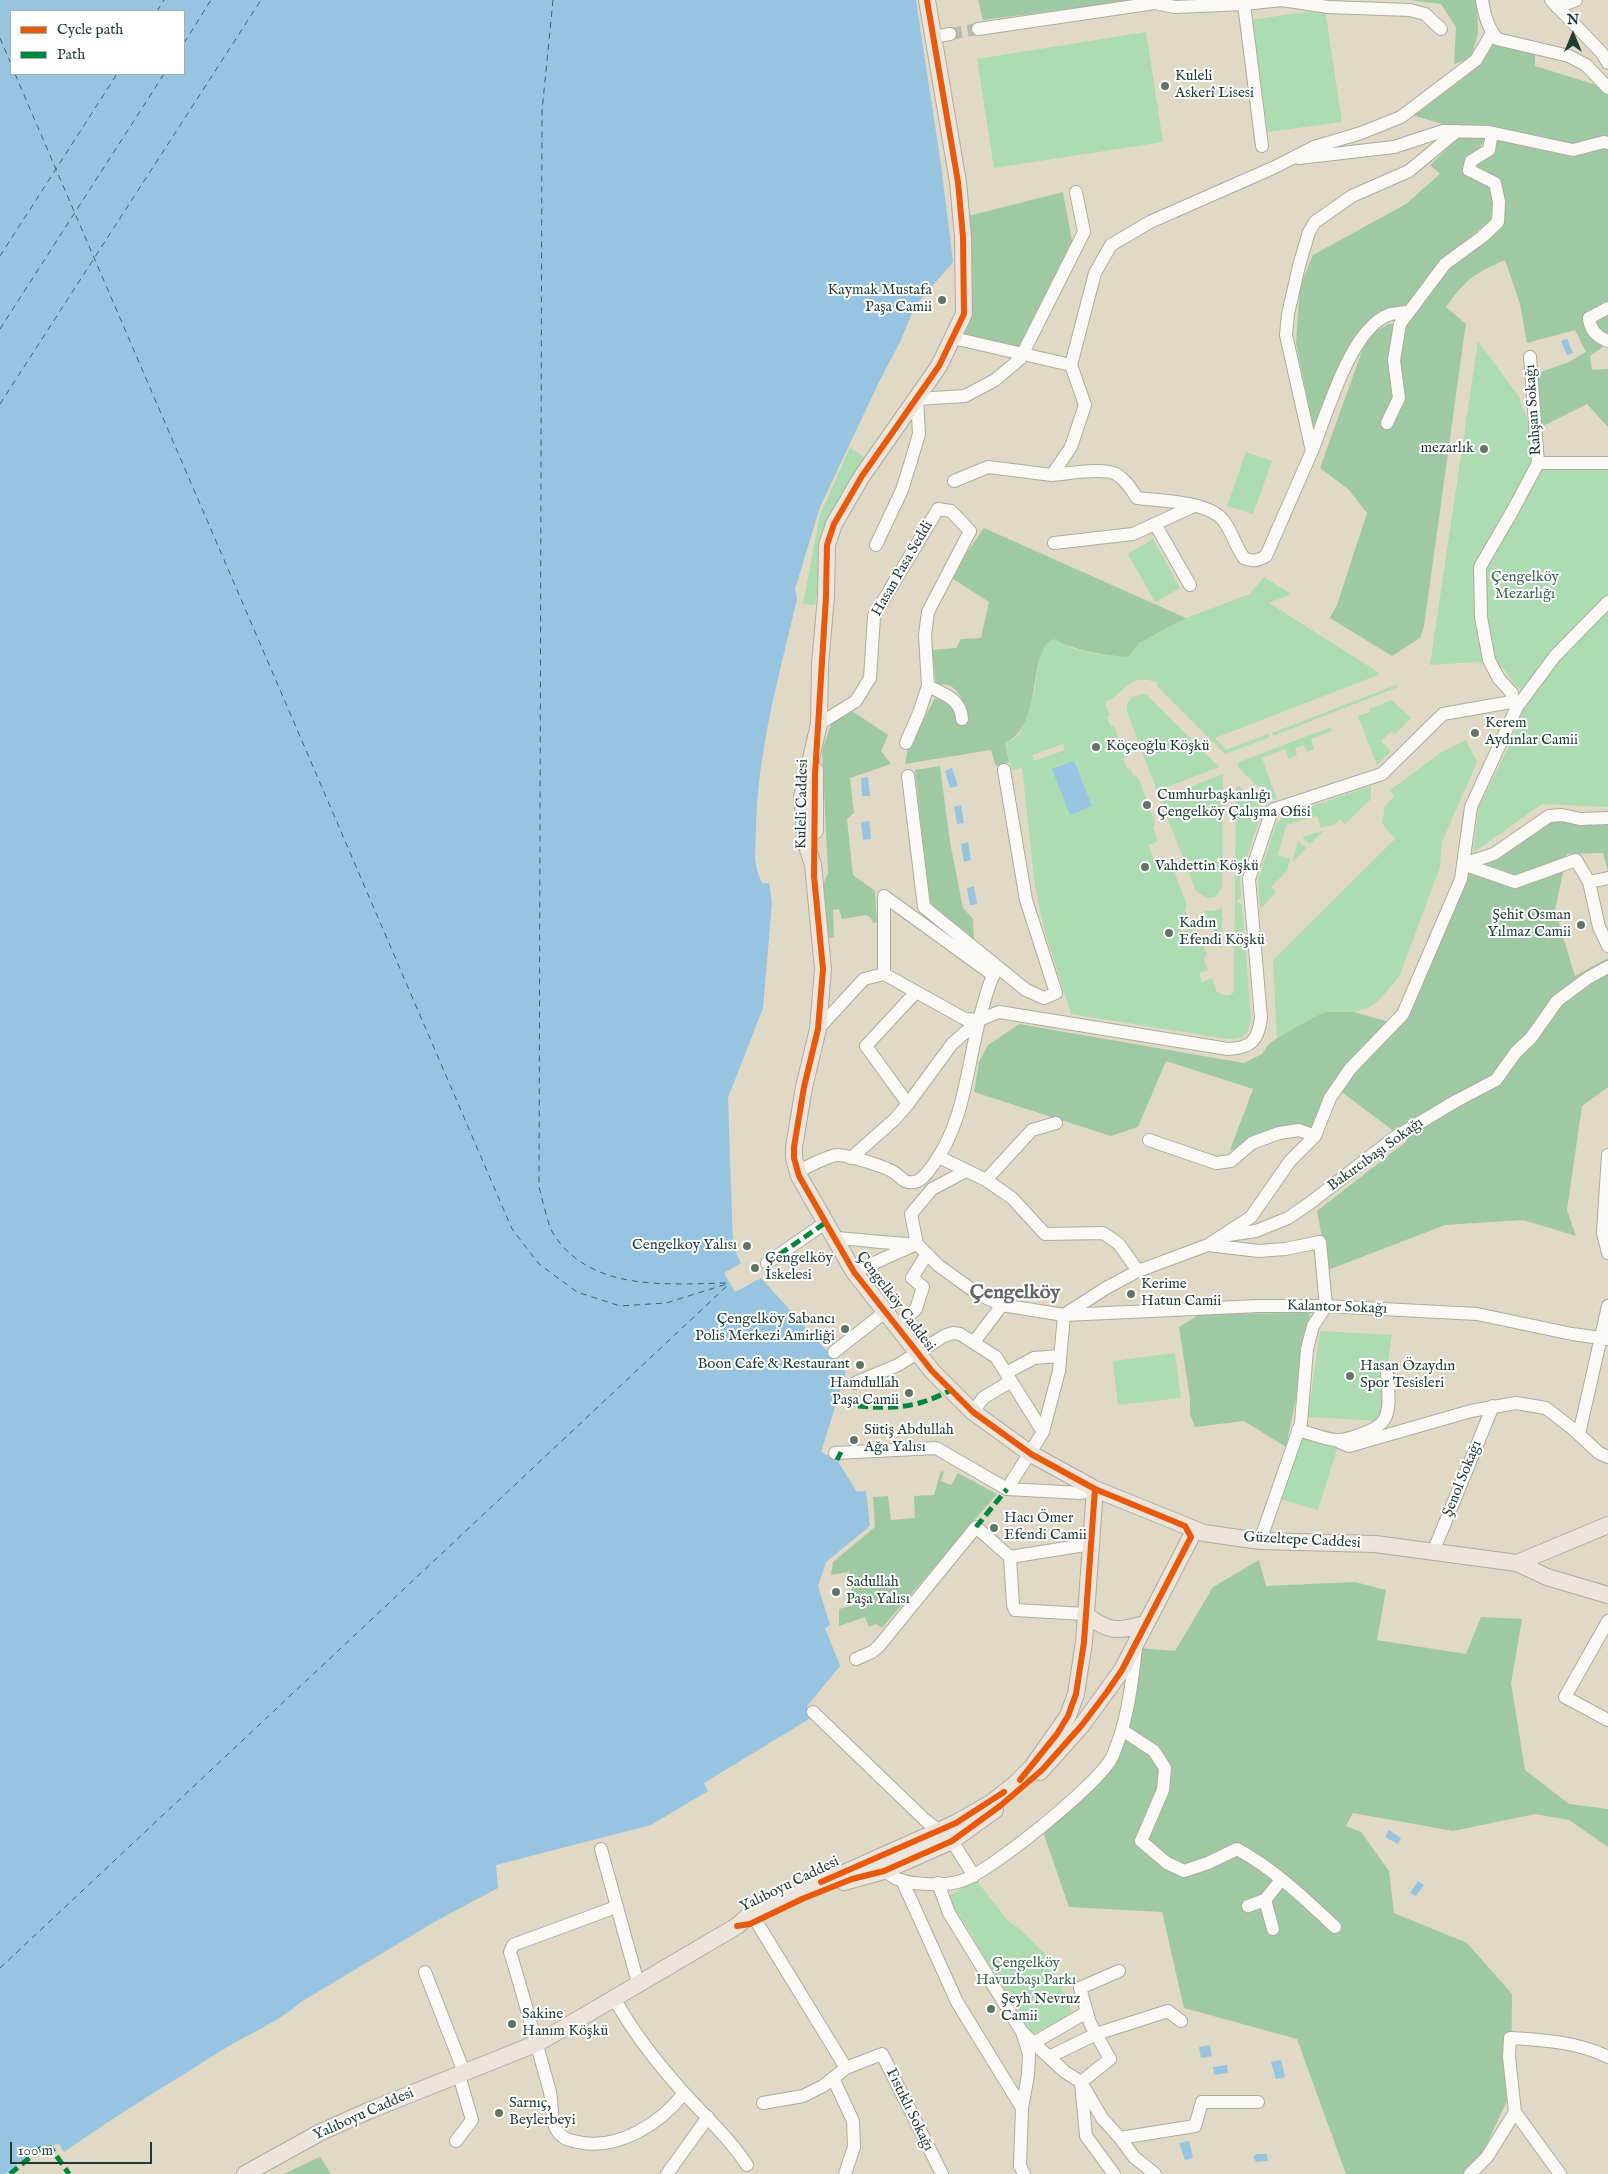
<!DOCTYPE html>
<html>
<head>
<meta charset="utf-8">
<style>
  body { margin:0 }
  #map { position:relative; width:1608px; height:2174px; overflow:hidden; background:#e0d9c6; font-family:"IM FELL English",serif }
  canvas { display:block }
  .legend { position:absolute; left:10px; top:10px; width:175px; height:65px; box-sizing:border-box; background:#fff; border:1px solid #a5b1ae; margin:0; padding:6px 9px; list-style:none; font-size:15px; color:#1f3d34 }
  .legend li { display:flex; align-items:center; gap:10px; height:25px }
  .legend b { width:25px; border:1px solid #a5b1ae }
  .north { position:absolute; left:1548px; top:10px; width:50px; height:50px; -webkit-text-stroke:4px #fff; paint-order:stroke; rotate:0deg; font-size:14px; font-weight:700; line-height:20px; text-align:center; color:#1f3d34 }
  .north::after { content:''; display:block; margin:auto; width:18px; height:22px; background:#1f3d34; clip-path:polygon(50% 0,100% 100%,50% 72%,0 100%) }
  .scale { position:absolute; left:10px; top:2142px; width:142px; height:22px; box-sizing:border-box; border:2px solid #1f3d34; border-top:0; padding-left:6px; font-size:15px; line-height:18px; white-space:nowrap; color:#1f3d34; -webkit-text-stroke:4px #fff; paint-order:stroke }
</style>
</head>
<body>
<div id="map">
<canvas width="1608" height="2174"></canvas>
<ul class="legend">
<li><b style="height:6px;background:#e8590c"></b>Cycle path</li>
<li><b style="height:6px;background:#00873e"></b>Path</li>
</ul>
<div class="north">N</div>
<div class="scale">100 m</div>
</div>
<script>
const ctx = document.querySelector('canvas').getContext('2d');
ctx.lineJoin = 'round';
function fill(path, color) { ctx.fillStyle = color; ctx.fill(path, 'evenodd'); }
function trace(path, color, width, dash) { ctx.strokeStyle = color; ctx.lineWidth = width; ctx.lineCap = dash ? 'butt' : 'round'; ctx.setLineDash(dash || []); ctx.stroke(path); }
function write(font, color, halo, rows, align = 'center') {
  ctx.font = font + ' "IM FELL English",serif'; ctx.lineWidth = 4; ctx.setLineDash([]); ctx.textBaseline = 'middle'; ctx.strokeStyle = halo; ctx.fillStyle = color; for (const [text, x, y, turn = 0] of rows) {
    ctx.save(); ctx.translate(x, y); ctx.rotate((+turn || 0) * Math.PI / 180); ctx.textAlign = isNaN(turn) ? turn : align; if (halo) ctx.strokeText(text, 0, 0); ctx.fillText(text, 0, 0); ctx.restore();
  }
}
fill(new Path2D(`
  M1325,9L1342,122L1268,132L1251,20Z
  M1146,32L1163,142L994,168L977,59Z
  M1478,341L1519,397L1538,448L1552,463L1608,462V807L1542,804L1473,853L1478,809L1512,740L1527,694L1514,684L1503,668L1478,662L1430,665Z
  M850,448L868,459L827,523L815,605L803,604L820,515Z
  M1246,452L1272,461L1253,514L1227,506Z
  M1153,539L1180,588L1155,602L1128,554Z
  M1264,577L1291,594L1269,603L1378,672V675L1215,738L1226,750L1268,734L1270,737L1225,754L1157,686L1158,683C1128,671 1127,693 1105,702L1110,716L1107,717L1111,727L1114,726L1126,757L1123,759L1127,769L1130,768L1133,775L1138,777L1155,822L1153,827L1158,841L1149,845L1155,863L1165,859L1169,869L1174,871L1187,905L1185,910L1189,920L1179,924L1182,932L1192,928L1196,938L1201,940L1207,954L1204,959L1208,970L1199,973L1202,982L1212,978L1217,992C1224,995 1228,998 1234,992L1236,787L1239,786L1263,809L1240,878L1241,897L1237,901L1242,905L1251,1018C1249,1034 1244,1039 1228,1039L1071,1014L1044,929L1035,886L1022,767L1012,771L1005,743L1014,739L1020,734L1034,693L1041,651L1050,640L1054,638L1071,648L1098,654L1132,649L1139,643L1186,618L1250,594ZM1063,744L1065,750L1034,761L1032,755Z
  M1396,685L1398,687L1273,736L1272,733Z
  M1144,694L1148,696L1219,767L1157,791L1127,712V705L1132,697Z
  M1392,700L1411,718L1395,734L1391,731L1381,741L1391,751L1377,765L1358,716L1370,712L1369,709Z
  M1331,727L1332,731L1311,739L1314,749L1307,752L1303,745L1295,748L1297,755L1289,759L1285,749L1262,758L1277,799L1272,800L1237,766L1239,762Z
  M1466,740L1477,762L1442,842L1440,867L1399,977L1380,999L1368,1008L1354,1012H1326L1314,1017L1277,1038L1273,960L1395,839L1382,823L1385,806L1394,797L1390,790L1442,752Z
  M1223,774L1222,888L1215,897L1207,898L1196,891L1160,799Z
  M1371,786V799L1345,824L1340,819L1333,825L1321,828L1317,816L1288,824L1286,826L1278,855L1290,859L1287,871L1271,887L1276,892L1260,909L1258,880L1276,824L1286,815Z
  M1323,831L1310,844L1302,837L1322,831Z
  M1298,841L1306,848L1293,861V859Z
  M1222,908V946L1221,950L1204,911H1213Z
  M1320,1331L1392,1335L1379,1421L1308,1417Z
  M1175,1353L1181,1398L1118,1405L1113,1361Z
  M1300,1434L1338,1446L1318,1510L1280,1499Z
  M976,1880L1008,1921L1020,1929L1047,1956L1073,2014L1032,2034L948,1897Z`), '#addbb2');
fill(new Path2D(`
  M978,0H1138L983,20Z
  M1409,0H1477L1478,33L1471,58L1454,64L1456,27L1441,4Z
  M1492,37L1535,51V66L1603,87L1608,94V140L1571,146L1455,128L1409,114Z
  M1461,136L1486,138L1464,170L1489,186L1493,200L1491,220L1439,262L1407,307L1376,313L1354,336L1313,427L1296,343L1300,286L1313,255L1406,204L1440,174L1430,165Z
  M1496,137L1608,149V343L1590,356L1592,370L1608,369V427L1587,404L1541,427L1535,374L1569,362L1586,352L1575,330L1527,343L1520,304L1505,260C1475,273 1465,280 1446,307L1466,324L1465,330L1424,626L1420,638L1392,656L1330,618L1337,605L1367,513L1348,489L1320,468L1367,337L1388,324H1400L1413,317L1448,269L1503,225L1504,203L1474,169L1475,163Z
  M1063,192L1072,241L1019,349L960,336L968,216Z
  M984,528L1186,618L1139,643L1128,657C1101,654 1078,652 1054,639C1027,647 1044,727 1005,743L1009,762L996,766L991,750L905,764L908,748L935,698L956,705L968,720C969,710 959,688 948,685C945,684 940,685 936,685L932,650L956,648L961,639L981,638L989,602L950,577Z
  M852,711L888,735L881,751L891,764L850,778L854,813L847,819L853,875L875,891L877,922L873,923L871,918L866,915L842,919L839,909L833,910L834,937L825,939L823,885L828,873L822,751L832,721Z
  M940,766L950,842L963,908L973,919L974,942L930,906L915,770Z
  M1552,818H1608V872L1603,853L1567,854L1555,910L1575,976L1608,958V1087L1582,1106L1567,1210L1576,1236L1523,1220L1445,1225L1328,1270L1317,1211L1407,1141L1339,1090L1312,1129L1230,1150L1253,1089L1166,1061L1138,1127L1111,1136L974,1092L979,1062L988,1045L1019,1024L1244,1063L1262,1054L1268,1045L1277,1038L1314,1017L1326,1012H1354L1392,1023L1471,864Z
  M1310,1313L1301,1374L1286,1447L1244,1421L1195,1427L1190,1414V1399L1179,1327L1200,1314Z
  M941,1471L944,1472L941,1481L951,1485L958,1473L997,1494L882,1628L876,1624L869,1627L865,1617L839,1626V1609L854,1605L849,1572L831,1575L833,1562L875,1527L873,1497L888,1496L891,1520L915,1518L914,1496L934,1495Z
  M1259,1560L1266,1586L1355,1582L1386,1590L1377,1640L1466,1654L1481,1617L1522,1619L1511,1683L1525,1770L1569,1804L1608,1809V1847L1569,1820L1535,1814L1453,1831L1353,1813L1346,1826L1361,1832L1389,1871L1394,1913L1467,1943L1512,1994L1511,2092L1473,2174H1346L1297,2039L1184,2008L1162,1912L1069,1907L1040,1823L1117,1757L1139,1648L1175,1651L1213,1587Z
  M320,2157L331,2174H284Z`), '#9fc9a3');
fill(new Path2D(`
  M0,0H916L941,165L953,262L915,306L900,342L880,380L820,507L795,589L797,599C779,676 757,752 756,831C755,852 753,864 762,883H769L772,903L763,1008L728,1098L733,1247L741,1263L724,1273L735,1292L761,1278L846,1372L821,1452L837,1460L857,1492L866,1491L870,1526L826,1562L818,1586L830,1625L825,1628L840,1666L807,1706L814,1716L704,1783L708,1791L651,1825L496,1865L498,1888L436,1921L301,2002C279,2021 253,2032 229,2046C173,2081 118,2114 64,2152L59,2144L40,2147L5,2174H0ZM11,11H184V74H11Z
  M1567,339L1573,353L1567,355L1561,341Z
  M1074,761L1092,806L1070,815L1052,769Z
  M952,768L958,786L950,788L945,771Z
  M868,777L870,796H862L861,778Z
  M961,805L964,823L957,824L954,807Z
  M869,821L871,839L863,840L861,822Z
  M968,842L971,860L964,862L961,844Z
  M974,886L977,904L970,905L967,888Z
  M1389,1830L1401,1838L1398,1844L1385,1837Z
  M1418,1881L1424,1885L1416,1896L1410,1893Z
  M1210,2045L1212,2056L1201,2058L1199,2047Z
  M1281,2060L1285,2077L1276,2079L1271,2062Z
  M1227,2065L1228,2073L1214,2075L1213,2067Z
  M1189,2141L1193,2158L1185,2160L1179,2143Z
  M1256,2154H1267L1268,2161L1256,2162L1253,2157Z`), '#96c4e1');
trace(new Path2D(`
  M553,0L542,111L539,1187C543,1200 547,1224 554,1235C592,1292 667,1284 727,1283
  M157,11L164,0
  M0,38L11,64
  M184,43L211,0
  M15,74L512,1229L539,1264L577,1292L620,1306L666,1303L730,1283
  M0,256L117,74
  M0,329L164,74
  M0,404L261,0
  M0,1968L729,1284`), '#39636c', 1, [6, 5]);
trace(new Path2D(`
  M950,34L978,29`), '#b9baa9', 12, [12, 6]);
const minor = new Path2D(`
  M1482,0C1484,14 1488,28 1497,39L1569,56L1586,65L1608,88
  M1551,0L1601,52L1608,63
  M1557,7L1576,0
  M978,29L1155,3L1175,7L1244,4
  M933,37L950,34
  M1262,146L1244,4L1282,0L1328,7L1410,10L1425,14L1441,29
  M1299,158L1394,147L1443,131L1489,132L1573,150L1604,142L1608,143
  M1608,308L1589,318C1590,330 1597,337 1608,341
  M953,338L1071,365L1085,405L1071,447L1052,475L988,467L954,481
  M1530,357L1538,463
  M1071,365L1095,273L1111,245L1150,222L1275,167L1314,147L1361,133L1401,117L1476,60L1492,33
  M1387,423L1399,398L1394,360L1400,324L1445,264L1482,237L1498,222L1499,202L1495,183L1469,170L1471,161L1489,150L1492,133
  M1312,451C1327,414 1350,330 1388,315C1393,313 1401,313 1407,312
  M1052,475C1067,474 1103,467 1116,474C1126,480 1131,489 1137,498C1160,501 1208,501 1223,520C1232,531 1235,546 1244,558C1252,562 1258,561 1266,556L1312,451L1286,335L1288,314L1299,266L1309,232L1315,222L1352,196L1409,171L1457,131
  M1155,524L1190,585
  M1054,543L1133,534L1194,506
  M876,545L902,490L911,461L919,434L917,399L965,396L995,380L1020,359L1084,232L1076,192
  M928,686C944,694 961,699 962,719
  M1511,702L1512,693L1499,679L1489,660L1481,617L1480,567L1513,510L1538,463H1608
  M819,724L856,701L870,678L874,616L938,509L951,511L970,531L928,612L925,635L928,686L919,713L906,743
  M908,776L924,907L1026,990L1044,998L1056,993L1026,900L1004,770
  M1463,864L1494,854L1549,816L1562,815L1580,819L1608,818
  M1463,864L1515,882L1576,860L1589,882
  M1608,878L1589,882L1599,927L1608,946
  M884,974V896L993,975
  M979,1020L999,1012L1228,1049C1251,1048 1258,1041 1261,1018L1249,879L1272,810L1382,774L1443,714L1511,702L1517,707
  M818,1029L864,979L884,974L965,1019L979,1020L952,1044L908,1104
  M1149,1140L1216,1163L1231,1161L1252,1143L1279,1133L1299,1130L1315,1136
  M1608,1155L1603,1233L1608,1253
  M939,1157L986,1180L1012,1198L1045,1234L1103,1233L1119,1244L1138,1271
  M851,1158L894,1120L908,1104L866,1046L916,992
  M798,1171C808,1167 827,1156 837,1155C845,1154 887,1167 895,1173C901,1177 904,1184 914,1182C923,1181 928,1171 933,1165C967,1119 967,1059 983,1006C987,992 990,979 998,967
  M986,1180L1032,1130L1056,1123
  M1228,1235L1256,1231L1288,1218L1310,1203L1394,1138L1456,1101L1496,1080L1516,1052L1531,1038L1557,1001L1588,978L1608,967
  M833,1238C861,1239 889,1244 917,1244
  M917,1244L939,1266L978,1294L1002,1305L1064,1315L1259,1306H1326L1477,1314L1572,1334L1608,1339
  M917,1244L911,1214L932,1189L966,1171
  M1208,1245L1259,1251L1285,1249L1320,1242L1326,1306L1313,1326L1307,1349L1301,1423L1260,1541
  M767,1263L825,1223
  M854,1272L914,1245
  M1064,1315L1106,1288L1138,1271L1208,1245L1251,1217L1290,1161L1315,1136L1330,1098L1350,1069L1403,1014L1461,879L1471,807L1517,707L1555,656L1608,602
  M895,1326L916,1309L923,1287L912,1278L927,1254
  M974,1342L1002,1305
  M834,1352L885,1312
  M1006,1373L1034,1358L1060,1356
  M855,1383L898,1365L944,1336L953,1333L960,1334L996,1357L1043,1432
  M973,1412L983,1398L1011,1381
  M1298,1430C1309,1433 1325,1439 1335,1440C1347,1441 1378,1430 1384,1420C1392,1407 1387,1384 1387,1370
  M1579,1434L1608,1306
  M1335,1440L1349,1446L1471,1411L1516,1403L1546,1408L1573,1429L1599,1453L1608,1457
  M835,1453L936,1448L1007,1489L1081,1493L1095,1489
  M1007,1489L1043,1432L1059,1371L1064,1315
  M1433,1552L1493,1406
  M1010,1557L1091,1544
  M1608,1621L1565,1697L1608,1720
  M856,1659L872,1652L879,1646L976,1527L1010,1557L1013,1605L1015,1610L1085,1614
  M813,1712L924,1819L952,1841L974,1876
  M1122,1730L1154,1751L1165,1768L1163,1790L1141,1841L1167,1863L1184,1871L1208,1863L1237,1849C1274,1869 1305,1899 1335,1927
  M601,1849L638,1983
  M884,1871C889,1874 893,1877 897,1879C911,1885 947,1886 961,1881C990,1872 1096,1786 1111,1759C1114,1754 1116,1747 1118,1742C1129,1711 1132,1680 1136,1648
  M902,1880L957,2002L1022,2108
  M938,1883L949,1913L1022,2032L1029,2054L1028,2075L1022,2108L1020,2166L1024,2174
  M1265,1900L1273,1929
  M1248,1906L1265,1900L1281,1880
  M616,1907L513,1945L510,1952C524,1997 536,2043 549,2088C553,2101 550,2118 556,2129C562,2139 568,2140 578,2142C618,2151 661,2123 684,2093
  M756,1921L846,2068
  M425,1972L464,2072
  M614,1998C634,2034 656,2062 684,2093C706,2117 729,2138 747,2165
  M1022,2032L1065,2072L1081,2082L1102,2118L1120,2138L1134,2157L1155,2174
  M1035,2042L1087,2012
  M1049,2057L1096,2034L1168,2011L1181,2021
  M833,2078L853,2121L854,2147L845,2174
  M763,2103L803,2096L823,2086L846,2068L882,2054L942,2174
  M1120,2138L1195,2126L1202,2102H1258
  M456,2141L472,2120L461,2082
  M667,2174L708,2117
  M1114,2174L1086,2136L1081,2082L1110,2059L1090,2023L1080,1988L1119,1971
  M1470,2174L1487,2157L1515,2112
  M1560,2174L1515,2112L1509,2057L1510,2038C1543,2040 1578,2042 1608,2057`);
const major = new Path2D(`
  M927,0L958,182L963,237L964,314L939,366L862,476L834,524L827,545L826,597L820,664L819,724L802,797L806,843L813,865L823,969L818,1029L804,1087L794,1147V1158L799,1176L854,1272L932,1371L973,1412L1031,1454L1095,1489L1204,1533L1260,1541L1375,1544L1517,1563L1547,1577L1608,1595
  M815,831V770
  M1517,1563L1608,1525
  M1085,1614C1108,1632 1118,1632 1145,1624
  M1040,1772L1082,1725L1122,1670L1191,1537
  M844,1882L884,1871L952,1841L995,1810
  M245,2174L321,2132L368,2111L538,2043L737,1926L748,1916L956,1823L991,1803L1015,1784L1032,1767L1068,1716L1076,1694L1084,1642L1095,1489`);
trace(minor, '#adac9f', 14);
trace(major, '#adac9f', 18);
trace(minor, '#faf9f6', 12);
trace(major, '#ede4db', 16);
trace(new Path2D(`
  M767,1263L825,1223
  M858,1406C897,1409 916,1408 951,1390
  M837,1460L841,1452
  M976,1527L1007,1489
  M10,2174L40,2149L51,2148L69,2174`), '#00873e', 5, [10, 5]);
trace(new Path2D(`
  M1020,1780L1057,1734L1068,1716L1076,1694L1084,1642L1095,1489
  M821,1882L956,1823L1004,1792
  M737,1926L750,1924L802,1899L852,1879L884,1871L952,1841L1000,1806L1042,1770L1082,1725L1107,1692L1122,1670L1191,1537L1185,1526L1095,1489L1031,1454L973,1412L932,1371L854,1272L799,1176L794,1158V1147L804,1087L818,1029L823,969L814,876L815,775L826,597L827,545L834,524L862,476L939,366L964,314L963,237L958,182L927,0`), '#e8590c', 6);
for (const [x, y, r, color] of [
  [1165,86,5,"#637467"],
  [942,300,5,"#637467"],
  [1484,449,5,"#637467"],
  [1475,733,5,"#637467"],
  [1096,747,5,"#637467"],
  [1147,805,5,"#637467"],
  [1145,867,5,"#637467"],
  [1581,925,5,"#637467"],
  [1169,933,5,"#637467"],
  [747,1246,5,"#637467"],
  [755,1268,5,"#637467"],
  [1131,1294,5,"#637467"],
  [845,1329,5,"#637467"],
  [860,1365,5,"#637467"],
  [1350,1376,5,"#637467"],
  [909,1393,5,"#637467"],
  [854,1440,5,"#637467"],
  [994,1528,5,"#637467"],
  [836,1592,5,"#637467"],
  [991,2009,5,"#637467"],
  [512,2024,5,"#637467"],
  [499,2113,5,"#637467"]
]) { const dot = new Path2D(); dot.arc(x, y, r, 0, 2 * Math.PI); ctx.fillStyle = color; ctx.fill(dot); trace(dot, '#fff', 2); }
write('15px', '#1f3d34', '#fff', [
  ["Kuleli",1175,77],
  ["Askerî Lisesi",1175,94],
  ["Kaymak Mustafa",932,291,"right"],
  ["Paşa Camii",932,308,"right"],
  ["mezarlık",1474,449,"right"],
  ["Kerem",1485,724],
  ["Aydınlar Camii",1485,741],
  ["Köçeoğlu Köşkü",1106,747],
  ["Cumhurbaşkanlığı",1157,796],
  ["Çengelköy Çalışma Ofisi",1157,813],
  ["Vahdettin Köşkü",1155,867],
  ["Şehit Osman",1571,916,"right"],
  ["Yılmaz Camii",1571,933,"right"],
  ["Kadın",1179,924],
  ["Efendi Köşkü",1179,941],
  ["Cengelkoy Yalısı",737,1246,"right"],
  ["Çengelköy",765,1259],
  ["İskelesi",765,1276],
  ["Kerime",1141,1285],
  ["Hatun Camii",1141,1302],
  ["Çengelköy Sabancı",835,1320,"right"],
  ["Polis Merkezi Amirliği",835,1337,"right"],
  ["Boon Cafe & Restaurant",850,1365,"right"],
  ["Hasan Özaydın",1360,1367],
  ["Spor Tesisleri",1360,1384],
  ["Hamdullah",899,1384,"right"],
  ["Paşa Camii",899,1401,"right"],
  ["Sütiş Abdullah",864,1431],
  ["Ağa Yalısı",864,1448],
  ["Hacı Ömer",1004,1519],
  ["Efendi Camii",1004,1536],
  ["Sadullah",846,1583],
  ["Paşa Yalısı",846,1600],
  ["Şeyh Nevruz",1001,2000],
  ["Camii",1001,2017],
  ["Sakine",522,2015],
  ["Hanım Köşkü",522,2032],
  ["Sarnıç,",509,2104],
  ["Beylerbeyi",509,2121]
], 'left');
write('15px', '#1f3d34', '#fff', [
  ["Rahşan Sokağı",1534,410,-94],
  ["Hasan Pasa Seddi",903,569,-60],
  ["Kuleli Caddesi",803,804,-89],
  ["Bakırcıbaşı Sokağı",1376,1155,-36],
  ["Çengelköy Caddesi",895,1302,53],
  ["Kalantor Sokağı",1337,1308,2],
  ["Şenol Sokağı",1463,1479,-68],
  ["Güzeltepe Caddesi",1302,1541,3],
  ["Yalıboyu Caddesi",790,1885,-26],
  ["Fıstıklı Sokağı",909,2110,64],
  ["Yalıboyu Caddesi",364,2115,-24]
]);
write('15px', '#38654f', '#fff', [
  ["Çengelköy",1525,578],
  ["Mezarlığı",1525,595],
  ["Çengelköy",1026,1964],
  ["Havuzbaşı Parkı",1026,1981]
]);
write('bold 20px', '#626668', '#fff', [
  ["Çengelköy",1015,1294]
]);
</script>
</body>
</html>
